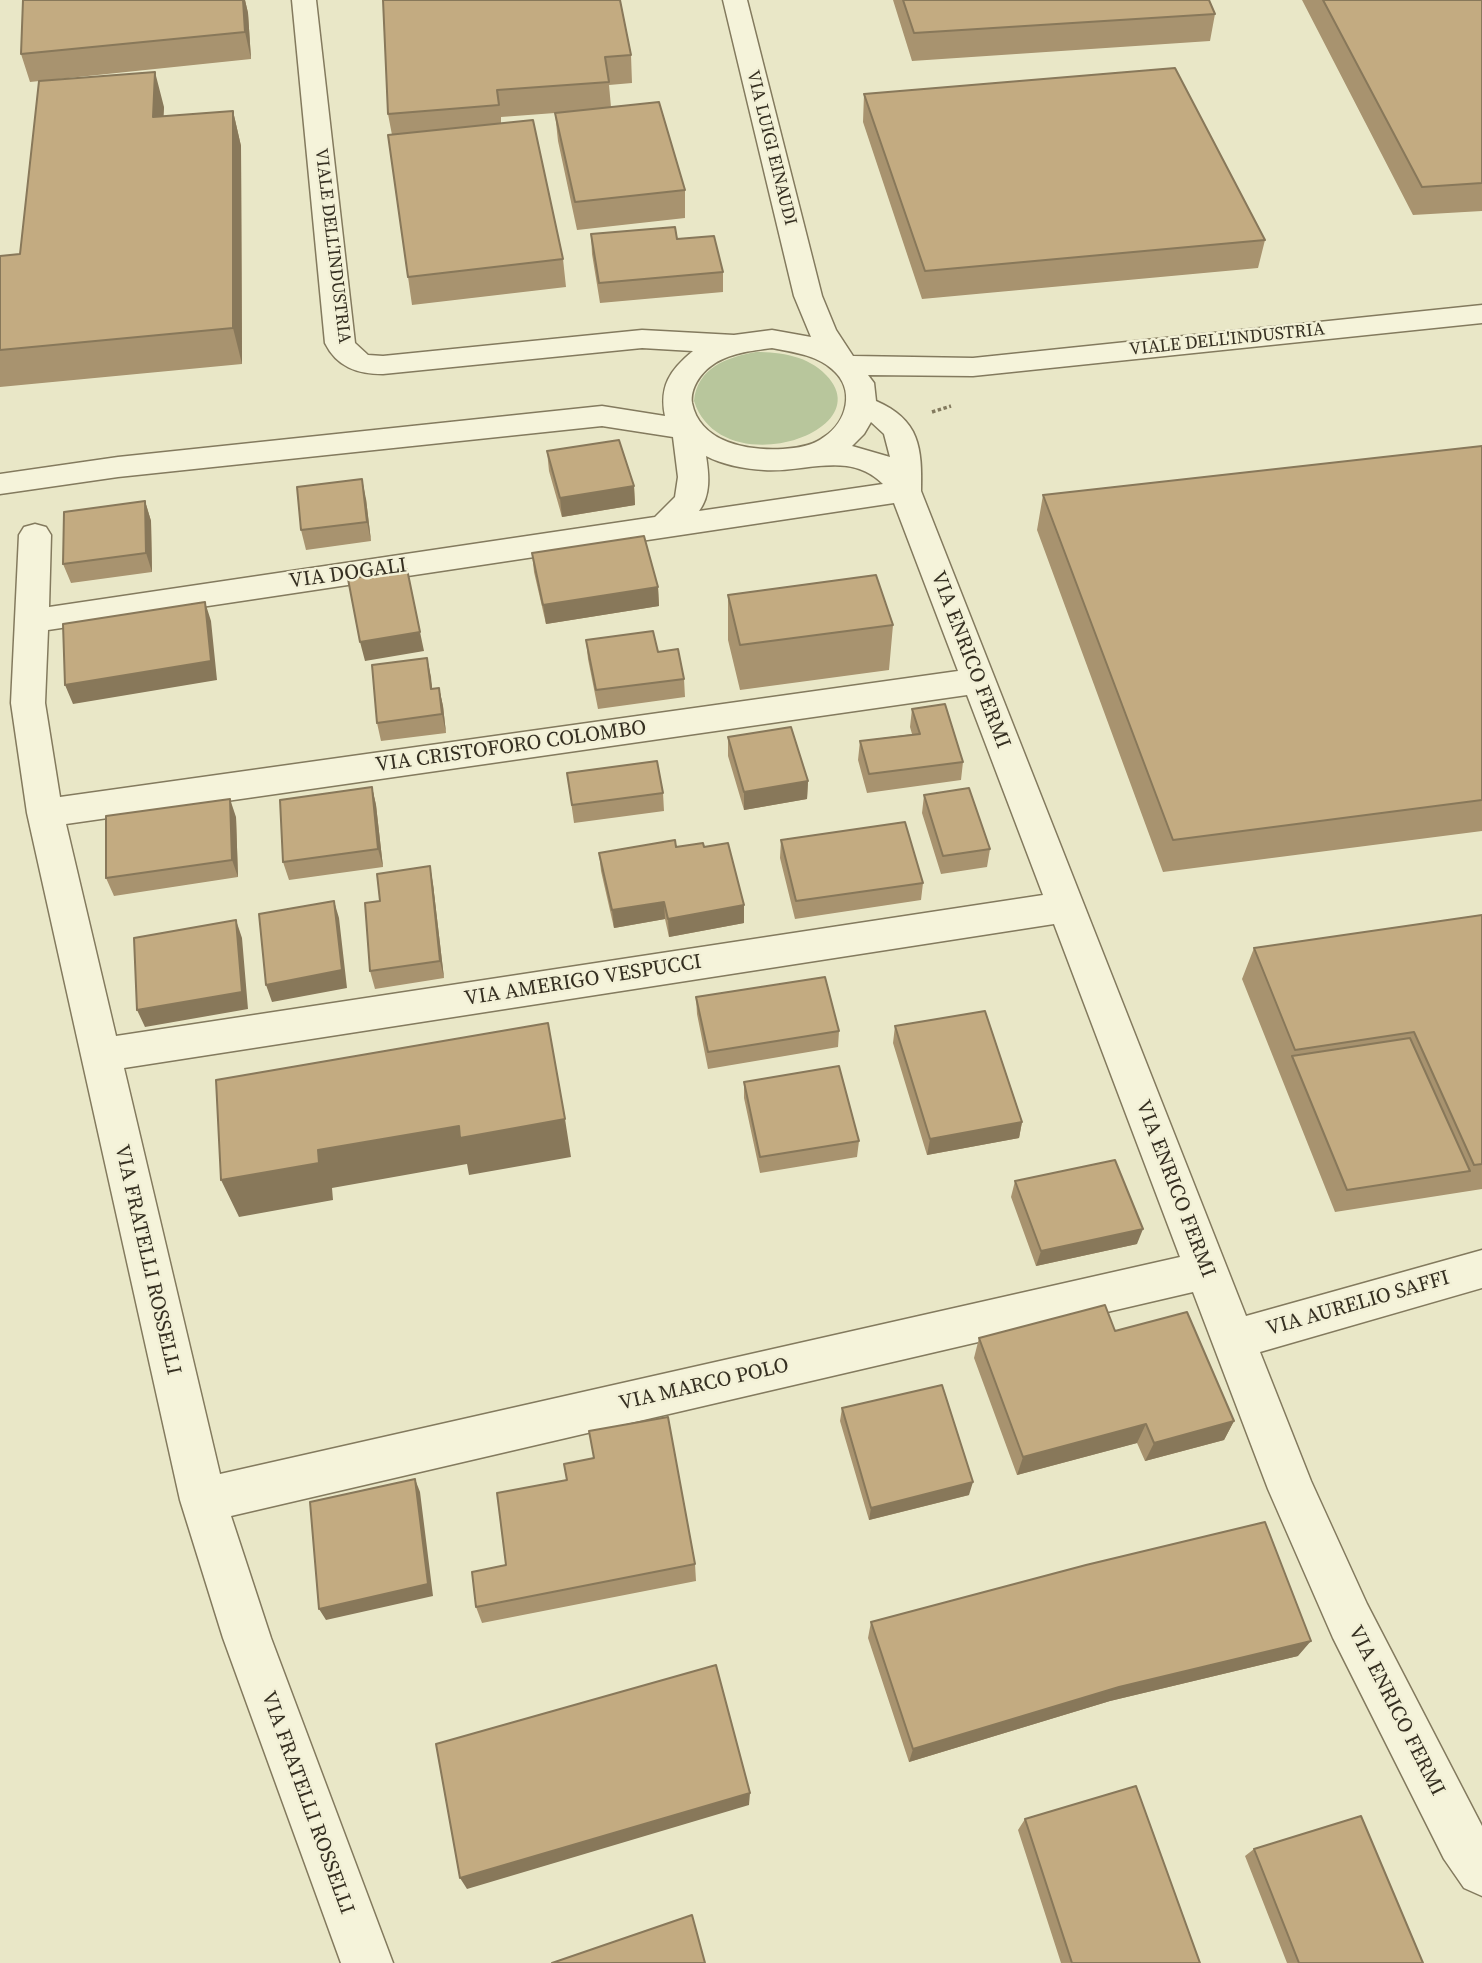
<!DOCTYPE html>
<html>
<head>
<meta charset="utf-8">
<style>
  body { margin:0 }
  canvas { display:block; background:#e9e7c7 }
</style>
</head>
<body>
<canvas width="1482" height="1963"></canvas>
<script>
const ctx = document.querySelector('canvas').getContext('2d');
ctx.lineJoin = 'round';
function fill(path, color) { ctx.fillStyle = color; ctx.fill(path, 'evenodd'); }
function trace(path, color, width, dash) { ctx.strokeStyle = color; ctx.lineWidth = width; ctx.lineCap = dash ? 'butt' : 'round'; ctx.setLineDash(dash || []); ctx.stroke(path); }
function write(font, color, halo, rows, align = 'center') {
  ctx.font = font + ' "Source Serif 4",serif'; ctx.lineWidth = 5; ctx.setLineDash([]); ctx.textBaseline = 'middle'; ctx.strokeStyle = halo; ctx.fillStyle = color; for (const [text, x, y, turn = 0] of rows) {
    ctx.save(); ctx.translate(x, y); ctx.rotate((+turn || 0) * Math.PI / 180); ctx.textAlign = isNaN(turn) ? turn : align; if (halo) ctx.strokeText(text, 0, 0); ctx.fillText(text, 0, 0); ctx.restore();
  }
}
fill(new Path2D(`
  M756,352C781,352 808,356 826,375C882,432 721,485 694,401C697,368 727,357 756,352Z`), '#b8c69c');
const minor = new Path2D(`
  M292,0H316L355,343L368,355L383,356L642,330L734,335L772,330L811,337L794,296L723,0H747L822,296L836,330L853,356L973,358L1482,305V323L973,376L868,375L874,383L876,401C920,420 922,448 921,491L1246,1316L1482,1250V1288L1260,1352L1311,1481L1367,1604L1482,1826V1896L1464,1888L1444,1859L1333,1638L1268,1489L1193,1292L231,1516L271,1638L393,1963H341L223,1638L180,1500L27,813L11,703L19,535L24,527L35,524L46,527L51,535L49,607L655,517L675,497L678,477L673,437L602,426L118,477L0,494V474L118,457L602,406L665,416C659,386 670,370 693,351L642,348L383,374C357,374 337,367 325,343ZM772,348C793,352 816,355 832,369C856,389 847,422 824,437C813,446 797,448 783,449C748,451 700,443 692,403C690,389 700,374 711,366C728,353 751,351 772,348ZM871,422L884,434L890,457L852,446L864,434ZM706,456C723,465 746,469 764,470C805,473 849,450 883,484L699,511C711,495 709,475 706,456ZM894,503L958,671L60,797L45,703L48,630ZM967,695L1043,895L116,1036L66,824ZM1054,924L1180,1257L220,1474L124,1068Z`);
trace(minor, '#837a5e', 3);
trace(new Path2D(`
  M932,412L951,406`), '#837a5e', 3.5, [3.5, 2.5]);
fill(minor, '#f5f3da');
fill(new Path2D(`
  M23,0H245L248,13L251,59L30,82L21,54Z
  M383,0L631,55L632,83L609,85L611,107L685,190V218L577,230L558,141L555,113L501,117V123L563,259L566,287L412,305L408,277L392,135L388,114Z
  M893,0H1209L1215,14L1210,41L912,61Z
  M1302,0H1482V211L1413,215Z
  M864,94L1265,240L1258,268L922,299L863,122Z
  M164,107L163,116L233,111L241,146L242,364L0,387V256L20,254Z
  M591,234L677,239L723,272V292L600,303L592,254Z
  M1482,446V831L1163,872L1037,530L1043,495Z
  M547,451L634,486L635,505L562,517L549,471Z
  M366,499L371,541L306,550L301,530Z
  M145,501L151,521L152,572L71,583L63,564Z
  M532,553L658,587L659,606L546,624L534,572Z
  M728,595L893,625L889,670L740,690L728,640Z
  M586,640L658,652L684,679L685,697L598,709L588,659Z
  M427,658L432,689L439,688L443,706L446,733L381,741L377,723Z
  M912,709L963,762L961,780L867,793L858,760L860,741L912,734L910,727Z
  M728,737L808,781L807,799L744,810L728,756Z
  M567,773L663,793L664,811L574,823Z
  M372,787L376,805L383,867L289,880L283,862Z
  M924,795L990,849L987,867L941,874L922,813Z
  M236,817L238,877L114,896L106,878Z
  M781,840L923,883L921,900L795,919L780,858Z
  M676,847H704L744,923L669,937L665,919L614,928L601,871L599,853Z
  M433,884L444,978L375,989L370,971Z
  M1482,915V1189L1335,1212L1242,979L1254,948Z
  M696,997L839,1031L838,1047L708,1069L697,1014Z
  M895,1026L1022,1122L1019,1138L927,1155L893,1043Z
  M744,1082L859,1141L857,1157L760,1173L744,1098Z
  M1015,1181L1137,1244L1036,1266L1011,1197Z
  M1115,1331L1234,1421L1224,1440L1145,1461L1137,1443L1017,1475L974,1358L979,1338Z
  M842,1408L969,1495L869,1520L840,1421Z
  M695,1564L696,1581L482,1623L476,1607Z
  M871,1622L1298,1656L1110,1701L909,1762L868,1638Z
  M1025,1819L1200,1963H1061L1018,1830Z
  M1254,1849L1423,1963H1287L1245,1856Z`), '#a8936f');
fill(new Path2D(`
  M243,0H245L248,13L251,59L245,32Z
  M155,72L164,107L162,153L153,117Z
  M233,111L241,146L242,364L233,328Z
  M362,479L366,499L371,541L367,522Z
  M634,486L635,505L562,517L560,498Z
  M145,501L151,521L152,572L146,553Z
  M658,587L659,606L546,624L543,605Z
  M205,602L211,621L217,680L73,704L65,685Z
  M420,632L424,651L365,661L360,642Z
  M427,658L431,677L434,707L431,689Z
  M439,688L443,706L446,733L442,714Z
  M808,781L807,799L744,810V792Z
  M372,787L376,805L383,867L378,849Z
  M230,799L236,817L238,877L232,860Z
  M430,866L433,884L444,978L440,961Z
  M334,901L339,918L347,988L272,1002L266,985Z
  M664,902L665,919L614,928L612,910Z
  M744,905V923L669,937L668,919Z
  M236,920L242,938L248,1009L145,1027L137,1010Z
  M565,1119L571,1157L469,1175L467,1164L332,1188L333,1200L239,1217L221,1180L318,1150L459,1126Z
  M1022,1122L1019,1138L927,1155L930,1139Z
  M1143,1229L1137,1244L1036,1266L1041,1251Z
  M1234,1421L1224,1440L1145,1461L1154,1443Z
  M1146,1424L1137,1443L1017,1475L1023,1457Z
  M415,1479L420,1492L433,1596L326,1620L319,1609Z
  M973,1482L969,1495L869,1520L871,1508Z
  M1311,1641L1298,1656L1110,1701L909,1762L913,1749L1119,1687Z
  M750,1793L749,1805L467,1889L460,1878Z`), '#88785a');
const building = new Path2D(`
  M23,0H243L245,32L21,54Z
  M383,0H620L631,55L605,57L609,82L497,90L499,105L388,114Z
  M903,0H1209L1215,14L914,33Z
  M1323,0H1482V183L1422,187Z
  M1175,68L1265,240L925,271L864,94Z
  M155,72L153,117L233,111V328L0,350V256L20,254L39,81Z
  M659,102L685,190L575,202L555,113Z
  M533,120L563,259L408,277L388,135Z
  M675,227L677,239L714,236L723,272L599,283L591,234Z
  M619,440L634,486L560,498L547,451Z
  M1482,446V800L1173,840L1043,495Z
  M362,479L367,522L301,530L297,487Z
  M145,501L146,553L63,564L64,512Z
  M644,536L658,587L543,605L532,553Z
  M407,569L420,632L360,642L348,579Z
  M876,575L893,625L740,645L728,595Z
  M205,602L211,661L65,685L63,624Z
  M653,631L658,652L678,649L684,679L596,690L586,640Z
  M427,658L431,689L439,688L442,714L377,723L372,665Z
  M945,704L963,762L869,774L860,741L920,734L912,709Z
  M791,727L808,781L744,792L728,737Z
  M657,761L663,793L572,805L567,773Z
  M372,787L378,849L283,862L280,800Z
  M969,788L990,849L943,856L924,795Z
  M230,799L232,860L106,878V816Z
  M905,822L923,883L796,901L781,840Z
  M675,840L676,847L703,843L704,847L728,843L744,905L668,919L664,902L612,910L599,853Z
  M430,866L440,961L370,971L365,903L380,901L377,874Z
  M334,901L342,970L266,985L259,914Z
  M1482,915V1164L1474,1165L1414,1032L1295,1050L1254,948Z
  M236,920L242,992L137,1010L134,938Z
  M825,977L839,1031L708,1052L696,997Z
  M985,1011L1022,1122L930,1139L895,1026Z
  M548,1023L565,1119L460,1138L459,1126L318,1150L319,1163L221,1180L216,1080Z
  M1410,1038L1470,1171L1347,1190L1292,1056Z
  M839,1066L859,1141L760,1157L744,1082Z
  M1115,1160L1143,1229L1041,1251L1015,1181Z
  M1105,1305L1115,1331L1187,1312L1234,1421L1154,1443L1146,1424L1023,1457L979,1338Z
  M942,1385L973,1482L871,1508L842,1408Z
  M668,1417L695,1564L476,1607L472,1572L506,1565L497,1493L567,1480L564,1464L594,1458L589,1431Z
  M415,1479L428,1584L319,1609L310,1502Z
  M1265,1522L1311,1641L1119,1687L913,1749L871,1622L1086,1565Z
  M716,1665L750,1793L460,1878L436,1744Z
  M1136,1786L1200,1963H1072L1025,1819Z
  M1361,1816L1423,1963H1299L1254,1849Z
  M692,1915L705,1963H552Z`);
fill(building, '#c3ab81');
trace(building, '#88785a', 2);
write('18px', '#352f21', '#f2f0d6', [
  ["VIA LUIGI EINAUDI",771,148,76],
  ["VIALE DELL'INDUSTRIA",332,246,83],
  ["VIALE DELL'INDUSTRIA",1227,340,-6]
]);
write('21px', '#352f21', '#f2f0d6', [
  ["VIA DOGALI",348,574,-8],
  ["VIA ENRICO FERMI",970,660,69],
  ["VIA CRISTOFORO COLOMBO",511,747,-8],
  ["VIA AMERIGO VESPUCCI",583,981,-9],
  ["VIA ENRICO FERMI",1175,1189,69],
  ["VIA FRATELLI ROSSELLI",147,1260,77],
  ["VIA AURELIO SAFFI",1358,1304,-16],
  ["VIA MARCO POLO",704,1385,-13],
  ["VIA ENRICO FERMI",1396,1711,63],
  ["VIA FRATELLI ROSSELLI",307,1803,70]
]);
</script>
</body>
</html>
